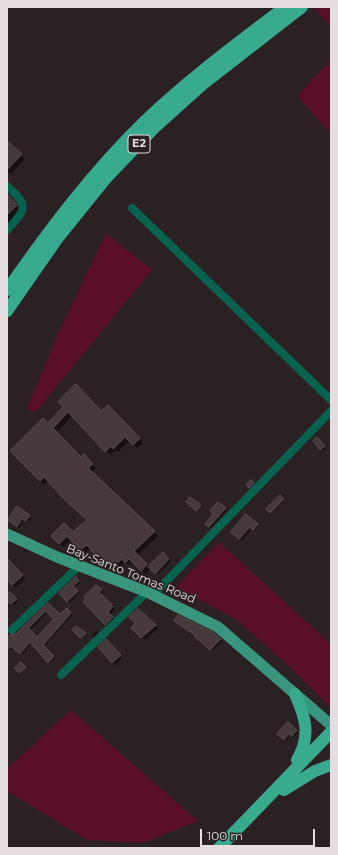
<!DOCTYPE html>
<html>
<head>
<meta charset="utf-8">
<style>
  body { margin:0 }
  #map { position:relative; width:338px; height:855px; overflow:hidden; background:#2b2022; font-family:Montserrat,sans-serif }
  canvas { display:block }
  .frame { position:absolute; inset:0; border:8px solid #e5dddf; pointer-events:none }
  .scale { position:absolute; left:200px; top:829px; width:115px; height:18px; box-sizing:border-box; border:2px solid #e5dddf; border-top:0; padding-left:5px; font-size:12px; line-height:14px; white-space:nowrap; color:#e5dddf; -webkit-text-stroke:3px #2b2022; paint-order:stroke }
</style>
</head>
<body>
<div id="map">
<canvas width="338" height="855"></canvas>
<div class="frame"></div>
<div class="scale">100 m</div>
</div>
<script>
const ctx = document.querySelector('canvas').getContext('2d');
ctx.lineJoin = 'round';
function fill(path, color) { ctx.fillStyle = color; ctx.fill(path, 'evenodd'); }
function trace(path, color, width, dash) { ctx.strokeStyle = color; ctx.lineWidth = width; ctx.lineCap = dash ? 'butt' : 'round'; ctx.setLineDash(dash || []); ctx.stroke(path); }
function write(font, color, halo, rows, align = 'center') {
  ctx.font = font + ' Montserrat,sans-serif'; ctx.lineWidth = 3; ctx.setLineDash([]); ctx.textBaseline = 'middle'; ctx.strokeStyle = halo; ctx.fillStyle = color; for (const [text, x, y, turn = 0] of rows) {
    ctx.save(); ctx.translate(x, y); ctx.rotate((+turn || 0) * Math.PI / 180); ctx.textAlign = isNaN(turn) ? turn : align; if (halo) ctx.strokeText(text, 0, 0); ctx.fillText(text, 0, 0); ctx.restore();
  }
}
fill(new Path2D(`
  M313,7H331V27Z
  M331,60V134L297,96Z
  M106,233L152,270L35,413L27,408L59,331Z
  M219,542L331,644V708L290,667L237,620L176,587Z
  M71,710L198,821L143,843L87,840L7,791V769Z`), '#580f27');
fill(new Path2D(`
  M7,142L25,159L11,174L7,171Z
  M7,196L20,210L7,224Z
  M108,406L143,443L137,448L130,440L118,452L115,450L110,455L72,416L56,433L81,459L84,456L96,468L92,473L158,536L137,556L149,567L163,553L171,561L157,575L151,568L146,574L134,562L130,566L126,562L115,571L110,566L108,568L91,548L85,553L72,539L63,547L52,536L73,534L88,520L49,480L44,485L11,451L48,425L64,407L101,412Z
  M317,438L326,448L323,451L314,441Z
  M280,496L284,501L271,513L267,509Z
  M218,503L227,510L211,528L206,523L214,514Z
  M29,516L31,518L28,522L24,520L19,528L11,522Z
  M257,525L259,526L255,530L252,528L242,540L232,532Z
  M10,562L25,579L16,588L7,578V564Z
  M76,578L80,583L74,588L79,593L69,603L60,593Z
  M96,586L103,592L101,595L115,610L110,615L115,620L108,627L84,602Z
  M10,593L18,601L14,605L7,598Z
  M48,604L60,616L67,609L72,615L43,647L55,658L50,663L32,642L22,655L13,647L9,651L7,638L16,635ZM48,611L56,619L37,639L30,631Z
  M155,625L158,628L145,640L132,628Z
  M96,631L98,633L94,637L92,636Z
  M214,634L222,641L212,651L195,636Z
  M106,641L122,658L115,665L99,647Z
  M288,724L298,733L294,737L291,735L286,741L279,734Z`), '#0007');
const building = new Path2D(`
  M7,141L22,154L7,170Z
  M7,194L17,205L7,215Z
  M76,384L101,411L108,405L140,438L133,445L125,437L113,449L111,446L105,452L68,412L53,428L81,457L84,454L93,464L88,468L155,531L134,551L147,564L141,571L129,559L125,563L122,559L111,568L106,562L103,565L87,545L80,550L67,536L59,544L51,536L64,523L73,532L87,520L63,498L44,477L40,481L10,451L43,418L48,423L63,407L58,402Z
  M317,437L325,446L320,450L313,441Z
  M251,480L254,483L249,488L246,485Z
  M280,495L284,499L270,513L266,509Z
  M190,497L201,505L196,511L186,502Z
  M218,502L226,508L209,527L205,524L213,514L210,511Z
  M17,506L30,515L26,521L22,519L17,527L8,520Z
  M246,514L258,524L253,530L250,527L239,539L231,532Z
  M163,552L169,559L155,574L148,567Z
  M7,558L23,575L12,585L7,580Z
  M76,577L79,581L73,586L78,591L67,602L59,593Z
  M96,585L102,589L99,592L113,606L108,612L113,617L105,625L83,602L86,599L84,597Z
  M10,592L17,599L11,604L7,600V595Z
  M48,603L60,614L67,608L71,613L43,645L54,656L48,663L30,642L20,654L11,646L7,650V638L10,635L16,634ZM46,611L54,619L37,637L29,628Z
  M138,609L156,625L141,638L131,628L135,623L129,617Z
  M178,615L214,633L221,639L210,650L194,636L195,635L174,621Z
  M76,626L86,633L80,638L72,630Z
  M106,639L121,655L112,663L98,647Z
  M21,662L26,667L19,673L15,668Z
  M288,722L297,730L292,736L289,734L284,740L277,734Z`);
fill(building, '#45393b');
trace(building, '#5a4d4f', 1);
trace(new Path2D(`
  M7,186C29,206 27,208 7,230
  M132,208L331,400
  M153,595L331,411
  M12,630L79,566
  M61,675L147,592`), '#07624f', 8);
trace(new Path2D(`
  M7,534L57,557L147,592L218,627L331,725`), '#3a957e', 11);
trace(new Path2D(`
  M7,290C49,230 93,171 146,120C190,78 238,43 285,7
  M7,311L57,239L107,177L154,128L203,84L302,7
  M295,694C306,718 311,736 297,760
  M284,790L315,771L331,765
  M219,848L331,732`), '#38ab8f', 12);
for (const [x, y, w] of [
  [139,144,22]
]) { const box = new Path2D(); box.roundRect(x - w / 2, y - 9, w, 18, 3); ctx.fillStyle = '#2b2022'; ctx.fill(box); trace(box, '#e5dddf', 1); }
write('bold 11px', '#e5dddf', null, [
  ["E2",139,144]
]);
write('12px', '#e5dddf', '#2b2022', [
  ["Bay-Santo Tomas Road",131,574,22]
]);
</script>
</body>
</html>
